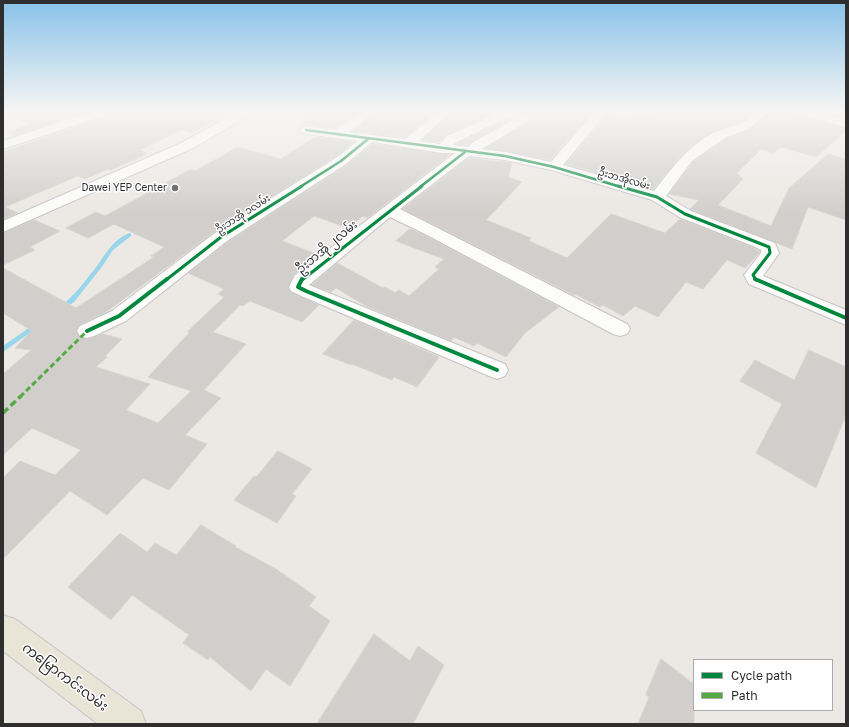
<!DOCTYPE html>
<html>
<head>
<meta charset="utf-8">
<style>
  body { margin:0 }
  #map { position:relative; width:849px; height:727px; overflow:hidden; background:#ece8e4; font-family:"Golos Text",sans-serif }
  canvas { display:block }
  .frame { position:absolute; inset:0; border:4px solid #2e2e2e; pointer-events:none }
  .legend { position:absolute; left:693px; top:659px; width:140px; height:52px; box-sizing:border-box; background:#fff; border:1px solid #ababab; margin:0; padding:5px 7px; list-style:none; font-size:12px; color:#2e2e2e }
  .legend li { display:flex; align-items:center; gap:8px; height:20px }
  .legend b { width:20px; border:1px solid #ababab }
</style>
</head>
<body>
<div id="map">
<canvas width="849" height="727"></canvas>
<div class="frame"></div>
<ul class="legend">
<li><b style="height:5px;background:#00873e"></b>Cycle path</li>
<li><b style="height:5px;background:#54ab44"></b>Path</li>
</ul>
</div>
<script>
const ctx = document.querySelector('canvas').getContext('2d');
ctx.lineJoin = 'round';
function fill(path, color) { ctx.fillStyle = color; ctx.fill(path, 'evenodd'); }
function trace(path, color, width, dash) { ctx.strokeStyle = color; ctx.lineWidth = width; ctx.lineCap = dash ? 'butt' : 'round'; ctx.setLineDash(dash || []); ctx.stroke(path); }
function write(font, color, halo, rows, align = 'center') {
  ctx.font = font + ' "Golos Text","Noto Sans Myanmar",sans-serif'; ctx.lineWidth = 3; ctx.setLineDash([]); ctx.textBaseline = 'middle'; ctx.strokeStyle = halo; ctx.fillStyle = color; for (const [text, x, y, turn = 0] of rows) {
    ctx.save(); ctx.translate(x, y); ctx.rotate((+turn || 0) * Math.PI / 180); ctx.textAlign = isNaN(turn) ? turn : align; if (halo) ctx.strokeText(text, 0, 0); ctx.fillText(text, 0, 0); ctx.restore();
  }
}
fill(new Path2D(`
  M129,233L131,234V236L113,250L101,268L74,302L63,311H59L58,309L59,307C74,297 85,281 97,266C106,253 113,240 129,233Z
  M36,323H40L41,325L3,352V346Z`), '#99d6ec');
const building = new Path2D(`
  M4,112H85L15,135L8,132L31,124L4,114Z
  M109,112H231L191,133L181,130L140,150L147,154L111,170L108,169L85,179L78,176L5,207L18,213L3,219V152L106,116Z
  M304,112H359L335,128L303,124Z
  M377,112H436L405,137L353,131Z
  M452,112H489V115L446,135L439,142L422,140Z
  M526,112H592L550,160L486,148L528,123L530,118Z
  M653,112H755L738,123L714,131L696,143L680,157L653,189L566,164L608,115L630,118L631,114L652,117Z
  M770,112L797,114L800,116L846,128V131L816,157L781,147L774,153L761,149L737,173L743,179L718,205L771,226L789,188L828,154L846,159V220L808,207L792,249L690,209L699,200L669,194L693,162L726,139L749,130Z
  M506,120H510L472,141L467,145L457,144Z
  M315,137L354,142L335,157L214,232L106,312L79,325L76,332L80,337L87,339L103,334L122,339L105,356L107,357L96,367L150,384L126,410L158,423L191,391L148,377L190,332H187L224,297L218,294L224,289L188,273L228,242L347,165L372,144L451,154L367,218L363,216L348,228L314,216L282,241L319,255L294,274L288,288L290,292L319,305L302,322L250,301L243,306L240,305L213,332L246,344L204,390L221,398L185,435L207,444L169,490L143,478L107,515L70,491L3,559V478L20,461L55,475L81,450L32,428L3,455V374L31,350L15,348L32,331L3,313V268L76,308L154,257L151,256L164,247L114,224L88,238L66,228L96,212L105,216L191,169L195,171L238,147L280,159Z
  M469,158L512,163L508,177L522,182L486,220L531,238L529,241L567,258L611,214L665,233L680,219L752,247L760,252L745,268L727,260L703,289L686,282L658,317L635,306L623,316L603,305L600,307L575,294L574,295L403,209Z
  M34,220L60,231L30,247L35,250L3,265V233Z
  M410,229L426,236L559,307L525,333L506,357L477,343L474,346L454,337L451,341L366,306L336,288L331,292L312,285L337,263L383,288L385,287L395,293L399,290L409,296L439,269L435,267L444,259L396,241Z
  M354,320L439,357L417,387L394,377L392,380L352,364L351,365L323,354Z
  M809,350L846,367V415L816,488L756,453L782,404L740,381L755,360L794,380Z
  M278,451L312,469L292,494L296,496L277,523L234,500L254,476L256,477Z
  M201,525L236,546L235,547L276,569L316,597L309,606L330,621L290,686L266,669L251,691L210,657L208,660L183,643L189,635L132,595L111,620L68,587L120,533L147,552L155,543L176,555Z
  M374,634L410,661L418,646L444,665L413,724H317Z
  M661,659L694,684V724H638L649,697L646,695Z`);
fill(building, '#d1cecb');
trace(building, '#d7d4d0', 1);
const minor = new Path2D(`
  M90,112H108L106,115L3,149V141Z
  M238,112H253L251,115L191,149L3,232V221L181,143Z
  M362,112H376L349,132L405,139L438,112H451L419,141L440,144L447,136L491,116L490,112L525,113L529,119L527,122L482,149L505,152L551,162L594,112H609L602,118L563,165L654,191C672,168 688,146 715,132C723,129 731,127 739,124C754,116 749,112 769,112L748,129L725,138L692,161L666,196L691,211L775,243L779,253L763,276L846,310V325L749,284L744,275L761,253V250L753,246L679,217L652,200L551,170L505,160L469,156L400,209L627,324L630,329L627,334L620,336L613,334L427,235L390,217L309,285L505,364L508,370L505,376L497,379L489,376L299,295L291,291L289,287L295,275L455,153H442L372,142L346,164L227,241L126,321L94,336L87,338L80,336L77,331L80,326L112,311L215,233L336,158L358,141L306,134L302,133L300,130L302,127L306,126L335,130ZM506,118L515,119L473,142L468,147L453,145L457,142Z
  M798,112H818L846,119V127L800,115Z`);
const major = new Path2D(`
  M3,615L15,619L141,711L146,724H98L3,651Z`);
trace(minor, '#c5c4c5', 2);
trace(major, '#c6c5c4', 2);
fill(minor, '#fcfcfb');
fill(major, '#e8e4d6');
trace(new Path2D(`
  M20,397L87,331`), '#54ab44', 3, [5.5, 3]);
trace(new Path2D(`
  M3,413L21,396`), '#54ab44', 3.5, [7, 3.5]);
trace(new Path2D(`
  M306,130L505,156L554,167L621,187
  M300,187L341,161L368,139
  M420,187L465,152`), '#00873e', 2.5);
trace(new Path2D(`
  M618,186L657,197L685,214L769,247L770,253L753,275L756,280
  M166,280L221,237L302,186
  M302,280L422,186`), '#00873e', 3);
trace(new Path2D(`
  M302,279L298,287L306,291L497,370
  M755,279L846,318
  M87,331L119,316L167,279`), '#00873e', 4);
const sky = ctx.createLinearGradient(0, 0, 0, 214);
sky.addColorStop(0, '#88c2ea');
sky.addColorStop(0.52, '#f6f5f3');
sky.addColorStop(1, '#f6f5f300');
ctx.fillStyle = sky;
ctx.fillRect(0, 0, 849, 214);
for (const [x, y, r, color] of [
  [175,188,4,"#706f6e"]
]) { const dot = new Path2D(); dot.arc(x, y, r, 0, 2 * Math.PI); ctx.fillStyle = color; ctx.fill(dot); trace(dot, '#fff', 1.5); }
write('10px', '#2e2e2e', '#fff', [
  ["ဦးဘအိုလမ်း",624,179,16],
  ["ဦးဘအို ၁လမ်း",243,214,-33]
]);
write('10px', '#2e2e2e', '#fff', [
  ["Dawei YEP Center",167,188]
], 'right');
write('12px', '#2e2e2e', '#fff', [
  ["ဦးဘအို ၂လမ်း",327,247,-40]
]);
write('14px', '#2e2e2e', '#fff', [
  ["ကမြောကင်းလမ်း",65,677,37]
]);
</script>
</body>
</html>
